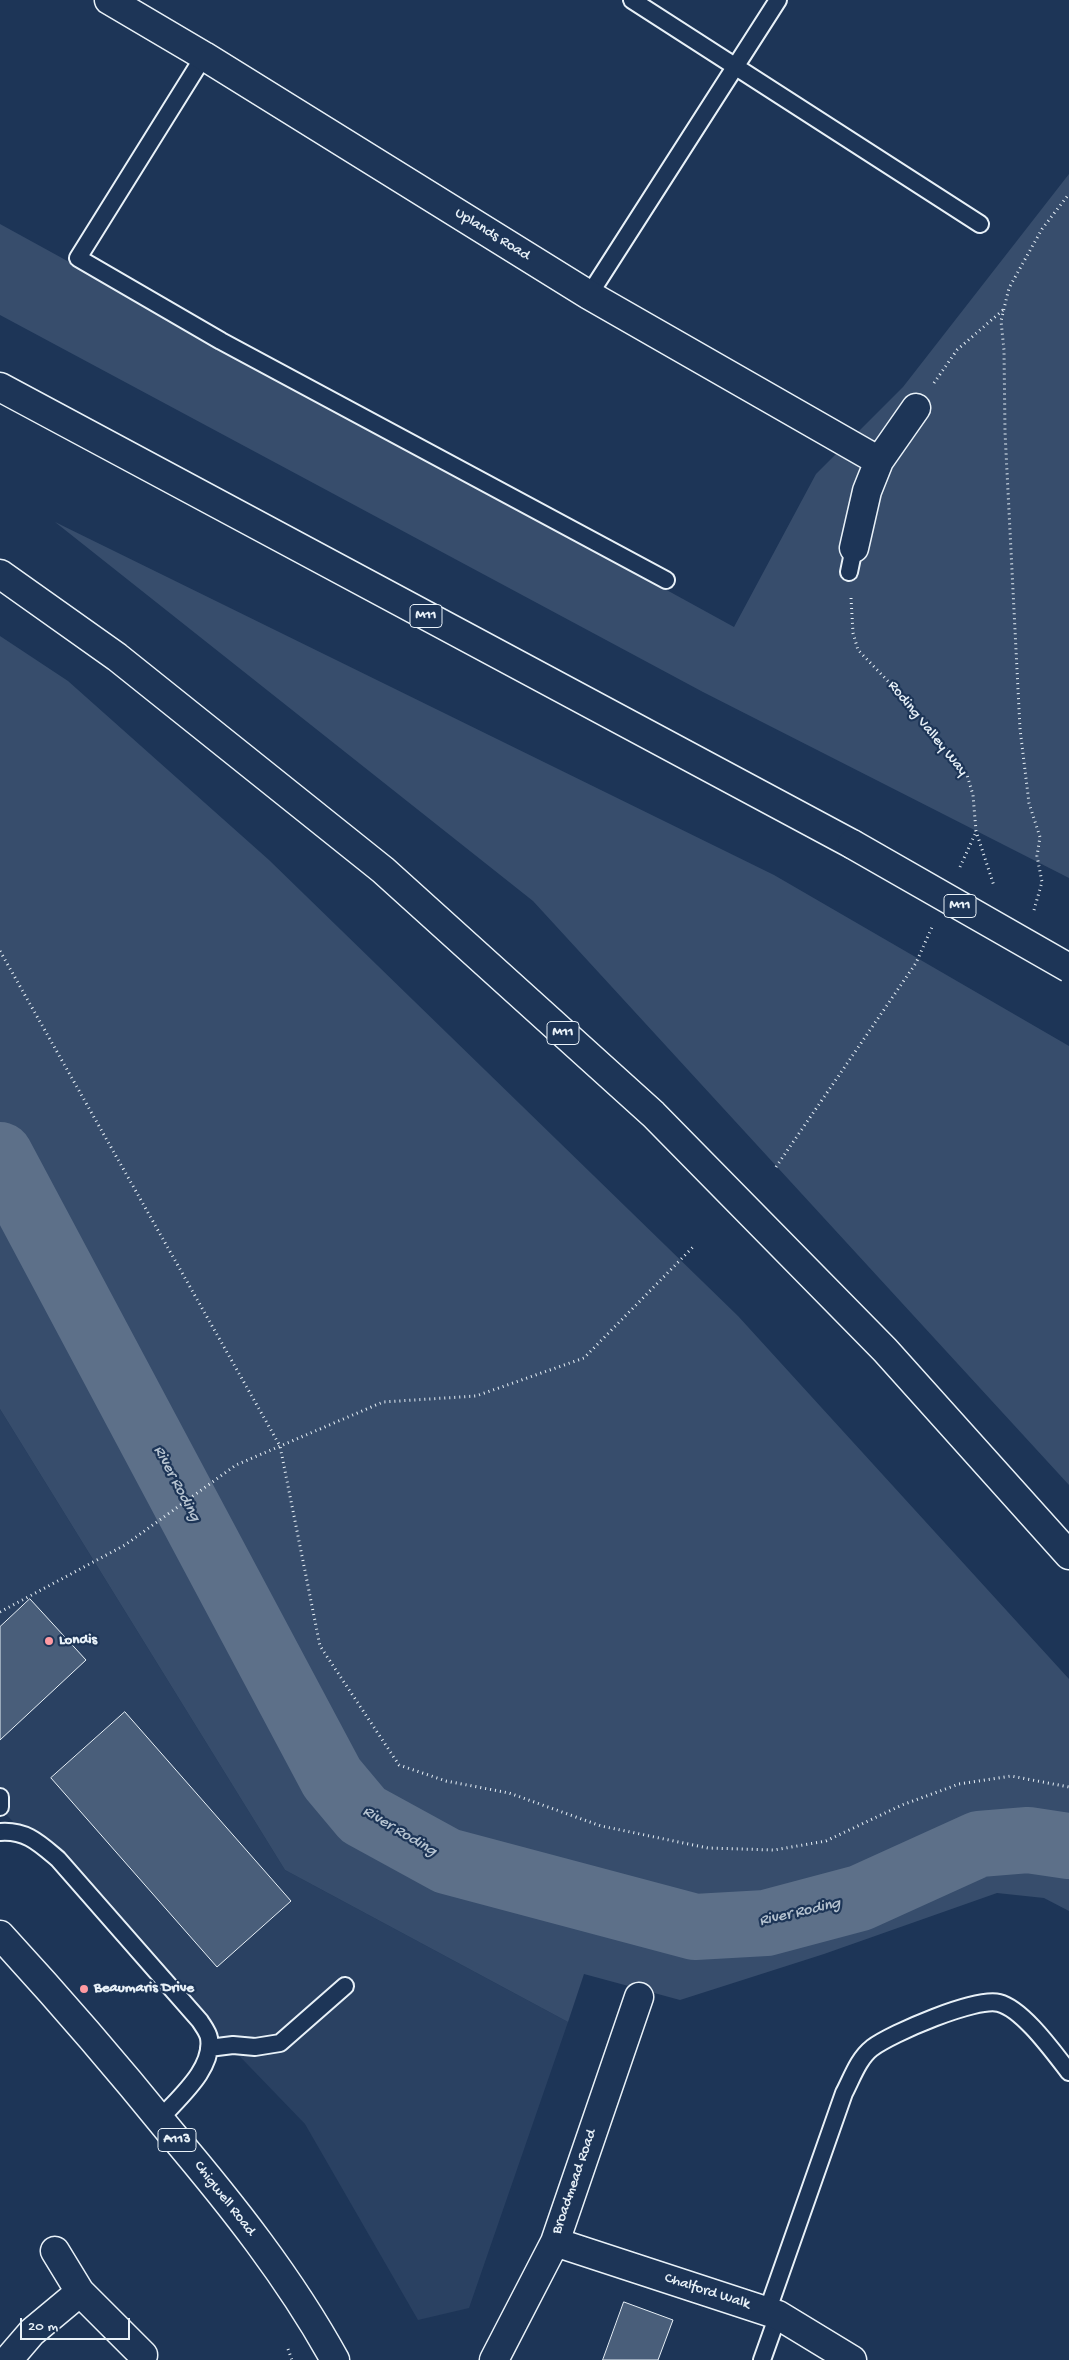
<!DOCTYPE html>
<html>
<head>
<meta charset="utf-8">
<style>
  body { margin:0 }
  #map { position:relative; width:1069px; height:2360px; overflow:hidden; background:#1d3557; font-family:"Gochi Hand",sans-serif }
  canvas { display:block }
  .scale { position:absolute; left:20px; top:2318px; width:110px; height:22px; box-sizing:border-box; border:2px solid #e8f1f8; border-top:0; padding-left:6px; font-size:15px; line-height:18px; white-space:nowrap; color:#e8f1f8; -webkit-text-stroke:4px #1d3557; paint-order:stroke }
</style>
</head>
<body>
<div id="map">
<canvas width="1069" height="2360"></canvas>
<div class="scale">20 m</div>
</div>
<script>
const ctx = document.querySelector('canvas').getContext('2d');
ctx.lineJoin = 'round';
function fill(path, color) { ctx.fillStyle = color; ctx.fill(path, 'evenodd'); }
function trace(path, color, width, dash) { ctx.strokeStyle = color; ctx.lineWidth = width; ctx.lineCap = dash ? 'butt' : 'round'; ctx.setLineDash(dash || []); ctx.stroke(path); }
function write(font, color, halo, rows, align = 'center') {
  ctx.font = font + ' "Gochi Hand",sans-serif'; ctx.lineWidth = 4.5; ctx.setLineDash([]); ctx.textBaseline = 'middle'; ctx.strokeStyle = halo; ctx.fillStyle = color; for (const [text, x, y, turn = 0] of rows) {
    ctx.save(); ctx.translate(x, y); ctx.rotate((+turn || 0) * Math.PI / 180); ctx.textAlign = isNaN(turn) ? turn : align; if (halo) ctx.strokeText(text, 0, 0); ctx.fillText(text, 0, 0); ctx.restore();
  }
}
fill(new Path2D(`
  M0,1409L285,1870L568,2022L469,2308L418,2320L305,2124L0,1808Z`), '#2a4162');
fill(new Path2D(`
  M1069,174V878L703,692L0,315V224L734,627L816,474L903,387Z
  M55,522L774,875L1069,1046V1485L533,901Z
  M0,636L68,681L269,860L738,1316L1069,1679V1911L1044,1898L997,1893L824,1954L680,2000L584,1974L568,2022L285,1870L0,1409Z`), '#374d6c');
trace(new Path2D(`
  M0,1155L332,1778L363,1815L447,1861L695,1927L766,1923L860,1898L979,1844L1028,1840L1069,1846`), '#5d7089', 66);
const building = new Path2D(`
  M30,1599L86,1660L0,1740V1627Z
  M125,1712L291,1901L217,1967L51,1778Z
  M624,2302L673,2320L658,2360H603Z`);
fill(building, '#495e7a');
trace(building, '#e8f1f8', 1);
const lane = new Path2D(`
  M632,0L980,224
  M204,56L78,258L221,341L666,580
  M589,295L778,0
  M849,572L854,548
  M0,1797V1807
  M0,1832C26,1830 39,1843 58,1859L200,2021C203,2026 208,2032 209,2038C214,2069 178,2098 160,2119
  M209,2048L233,2045L255,2047L280,2043L345,1986
  M767,2312L844,2093C852,2078 858,2059 872,2048C892,2033 976,1997 999,2003C1023,2009 1054,2053 1069,2072
  M762,2360L778,2315`);
const street = new Path2D(`
  M109,0L204,56L589,295L879,461
  M854,548L867,491L879,461L916,408
  M555,2242L778,2315L852,2360
  M55,2251L80,2292
  M8,2360L32,2332L80,2292L143,2355
  M494,2360L555,2242L639,1997`);
const primary = new Path2D(`
  M0,1935C59,1999 116,2065 171,2133C231,2204 290,2278 335,2360`);
const highway = new Path2D(`
  M0,387L852,844
  M0,574L117,657L383,870L653,1114L885,1350L1069,1555`);
trace(lane, '#e8f1f8', 20);
trace(street, '#e8f1f8', 31);
trace(primary, '#e8f1f8', 31);
trace(highway, '#e8f1f8', 31);
trace(new Path2D(`
  M934,383L957,350L1003,310
  M851,598L853,633L858,650L909,703L967,775L973,795L976,831L994,886
  M960,867L976,832
  M1034,910L1042,882L1037,856L1040,837L1029,803L1020,729L1005,432L1004,350L1001,321L1009,288L1042,229L1069,194
  M0,951L280,1446L320,1646L399,1765L446,1781L509,1793L601,1826L708,1848L774,1850L826,1841L902,1805L959,1784L1011,1776L1069,1787
  M776,1167L916,963L932,927
  M0,1612L125,1545L236,1465L383,1402L476,1396L584,1358L694,1246
  M288,2349L292,2360`), '#e8f1f8', 3, [1, 4]);
trace(lane, '#1d3557', 16);
trace(street, '#1d3557', 28);
trace(primary, '#1d3557', 28);
trace(highway, '#1d3557', 28);
const highwayBridge = new Path2D(`
  M852,844L1069,968`);
trace(highwayBridge, '#e8f1f8', 31, []);
trace(highwayBridge, '#1d3557', 28);
for (const [x, y, r, color] of [
  [49,1641,5,"#ff9aa2"],
  [84,1989,5,"#ff9aa2"]
]) { const dot = new Path2D(); dot.arc(x, y, r, 0, 2 * Math.PI); ctx.fillStyle = color; ctx.fill(dot); trace(dot, '#1d3557', 2); }
for (const [x, y, w] of [
  [426,616,32],
  [960,906,32],
  [563,1033,32],
  [177,2140,38]
]) { const box = new Path2D(); box.roundRect(x - w / 2, y - 11.5, w, 23, 4); ctx.fillStyle = '#1d3557'; ctx.fill(box); trace(box, '#e8f1f8', 1); }
write('bold 14px', '#e8f1f8', null, [
  ["M11",426,616],
  ["M11",960,906],
  ["M11",563,1033],
  ["A113",177,2140]
]);
write('15px', '#e8f1f8', '#1d3557', [
  ["Uplands Road",492,235,32],
  ["Roding Valley Way",927,729,51],
  ["Broadmead Road",575,2182,-71],
  ["Chigwell Road",224,2199,52],
  ["Chalford Walk",707,2292,18]
]);
write('bold 15px', '#e8f1f8', '#1d3557', [
  ["Londis",59,1641],
  ["Beaumaris Drive",94,1989]
], 'left');
write('italic 16px', '#b7c4d1', '#1d3557', [
  ["River Roding",176,1484,62],
  ["River Roding",399,1832,31],
  ["River Roding",800,1913,-13]
]);
</script>
</body>
</html>
